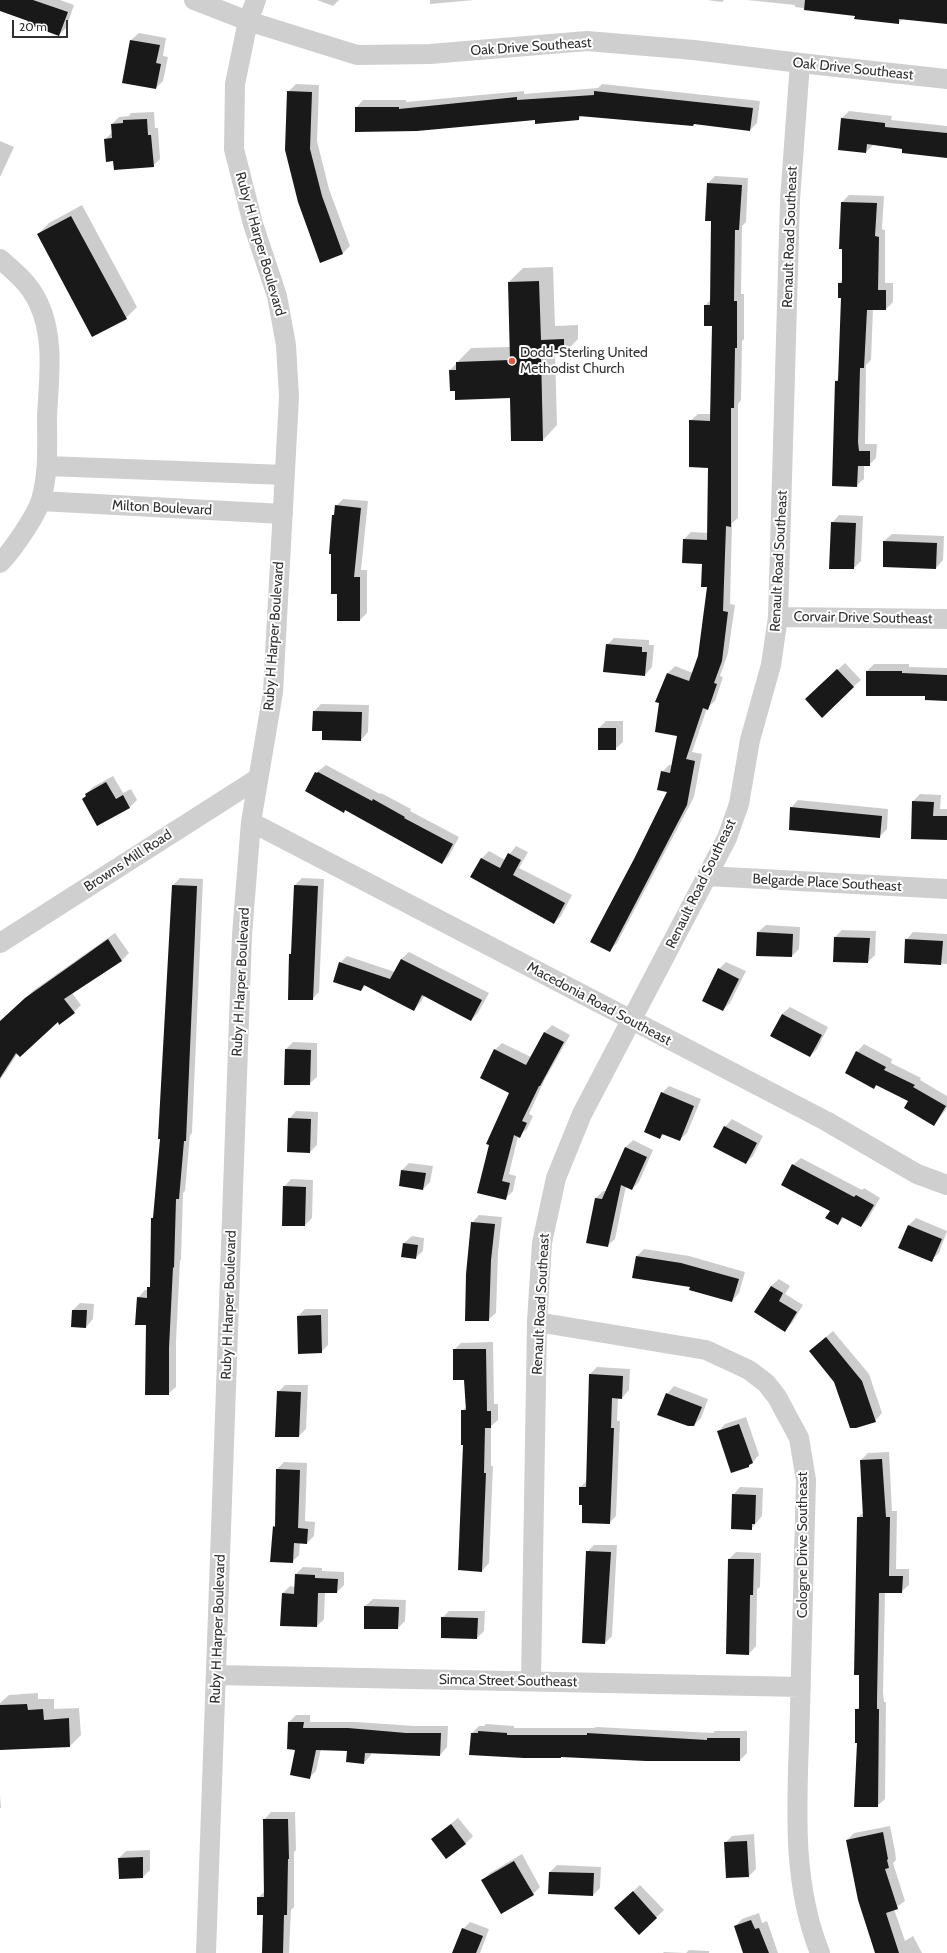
<!DOCTYPE html>
<html>
<head>
<meta charset="utf-8">
<style>
  body { margin:0 }
  #map { position:relative; width:947px; height:1953px; overflow:hidden; background:#fff; font-family:Cabin,sans-serif }
  canvas { display:block }
  .scale { position:absolute; left:12px; top:20px; width:56px; height:18px; box-sizing:border-box; border:2px solid #323232; border-top:0; padding-left:5px; font-size:12px; line-height:14px; white-space:nowrap; color:#323232; -webkit-text-stroke:3px #fff; paint-order:stroke }
</style>
</head>
<body>
<div id="map">
<canvas width="947" height="1953"></canvas>
<div class="scale">20 m</div>
</div>
<script>
const ctx = document.querySelector('canvas').getContext('2d');
ctx.lineJoin = 'round';
function fill(path, color) { ctx.fillStyle = color; ctx.fill(path, 'evenodd'); }
function trace(path, color, width, dash) { ctx.strokeStyle = color; ctx.lineWidth = width; ctx.lineCap = dash ? 'butt' : 'round'; ctx.setLineDash(dash || []); ctx.stroke(path); }
function write(font, color, halo, rows, align = 'center') {
  ctx.font = font + ' Cabin,sans-serif'; ctx.lineWidth = 4; ctx.setLineDash([]); ctx.textBaseline = 'middle'; ctx.strokeStyle = halo; ctx.fillStyle = color; for (const [text, x, y, turn = 0] of rows) {
    ctx.save(); ctx.translate(x, y); ctx.rotate((+turn || 0) * Math.PI / 180); ctx.textAlign = isNaN(turn) ? turn : align; if (halo) ctx.strokeText(text, 0, 0); ctx.fillText(text, 0, 0); ctx.restore();
  }
}
fill(new Path2D(`
  M0,0H60L74,5L66,28L59,35L29,21L0,10Z
  M317,0H339L333,6Z
  M430,0H474L430,4Z
  M707,0H724L722,2Z
  M747,0H947V23L903,19L898,23L856,15L795,7V5Z
  M139,33L166,38L163,56L168,57L163,81L156,88L131,40Z
  M296,84L319,85L317,141L329,189L350,246L343,253L321,261L288,92Z
  M602,84L760,101L757,123L750,130L695,123L693,125L583,115L579,119H536L356,108L363,100H406V102L524,91V94L598,88Z
  M849,111L892,116L891,120L947,126V157L903,148L873,145L866,152L839,149L842,118Z
  M154,112L155,128H158L160,159L153,166L114,160L105,139L113,132L112,124L119,117L129,116L131,113Z
  M0,141L14,147L0,177Z
  M715,176L748,178L746,222L742,226L741,294H744V339L742,341L741,400L738,404V518L732,523L730,604L735,605L728,653L720,676L723,677L715,701L707,708L692,752L702,754L694,797L617,943L610,950L635,859L668,791L662,772L669,765H672L678,735L660,703L657,701L668,673L675,666L693,673L699,656L708,586L703,563L684,539L691,532L708,533L709,467L690,421L698,414H711L713,325L705,306L711,299L712,220L708,183Z
  M849,195L884,196L882,229L885,230V283H893V302L886,309H873L871,360L866,365L865,444H877L876,458L869,465H864V479L856,486L833,485L836,381L839,378L842,297L839,283L843,279L842,202Z
  M82,205L137,307L126,318L38,234L49,223Z
  M553,267L555,326L578,325V339L564,353H555L557,425L543,440H512L511,397L456,390L450,370L471,348L510,347L509,282L523,268Z
  M343,499L368,501L361,570H367V613L360,620L333,516L335,513L336,506Z
  M839,515L863,516L861,561L854,568L832,523Z
  M892,534L944,536L943,560L936,568L884,541Z
  M614,638L649,640V645H654L652,667L645,675L607,645Z
  M845,663L861,680L853,687L814,692Z
  M874,664H909V667L947,668V700L926,695L867,671Z
  M321,704L369,705L368,732L361,740L314,711Z
  M606,721H623V742L615,749L599,728Z
  M326,765L380,794L381,793L411,809L410,811L459,837L449,856L442,863L346,809L344,811L316,773Z
  M113,776L123,793L131,789L137,800L130,807L98,825L86,794L93,787Z
  M920,794L941,795L940,809H947V840L913,801Z
  M798,800L888,809L887,829L879,837L791,808Z
  M516,846L528,852L519,868L572,895L561,916L554,923L472,877L482,858L489,851L505,860Z
  M180,878L203,879L192,1133L190,1135L185,1191L183,1193L181,1259L180,1261L176,1341V1387L168,1394L138,1298L145,1290H148L151,1285L152,1218L154,1216L161,1138L173,885Z
  M302,878L324,879L319,992L312,999L290,954L292,952L295,885Z
  M766,925L800,927L799,949L792,956L758,932Z
  M842,930L876,931L875,955L868,962L835,937Z
  M913,932L947,934V964L905,962L906,940Z
  M115,933L129,953L122,960L72,993L81,1005L74,1012L58,1021L18,1053L0,1080V1022L34,990Z
  M409,952L489,993L478,1013L471,1020L425,995L421,1002L414,1010L366,985L361,990L340,963L347,956L395,972L401,959Z
  M726,962L746,971L730,1003L723,1010L719,969Z
  M790,1007L828,1027L817,1049L810,1056L782,1014Z
  M552,1025L570,1035L544,1081L529,1114L533,1116L527,1129L518,1136L509,1174L516,1176L513,1191L505,1199L478,1192L511,1092L495,1050L502,1043L531,1057L545,1032Z
  M293,1042L317,1043V1077L309,1084L286,1049Z
  M864,1044L892,1059L891,1063L921,1078L920,1080L947,1096V1108L934,1125L910,1101L877,1085L874,1087L846,1072L857,1052Z
  M669,1086L701,1099L687,1133L679,1140L664,1134L660,1138L662,1093Z
  M296,1111L318,1112L317,1145L310,1152L289,1119Z
  M732,1119L763,1136L753,1156L746,1163L725,1127Z
  M633,1140L653,1150L639,1182L632,1189L626,1186L615,1239L607,1246L587,1242L596,1198L603,1191H606L625,1148Z
  M801,1158L862,1190L864,1188L880,1198L868,1219L861,1226L845,1217L838,1224L831,1210L793,1165Z
  M409,1163L433,1166L430,1182L423,1189L402,1170Z
  M291,1179L313,1180L312,1218L305,1225L284,1187Z
  M479,1215L502,1217L498,1252L496,1313L488,1320L472,1223Z
  M916,1218L947,1231L939,1253L931,1260L900,1247L909,1225Z
  M412,1236L424,1238L423,1251L415,1258L402,1256L404,1243Z
  M644,1249L689,1256L745,1272L739,1293L732,1301L691,1287L637,1256Z
  M779,1279L790,1286L785,1294L803,1305L792,1323L785,1330L756,1312L771,1286Z
  M80,1303L94,1304L93,1319L86,1327L72,1326L73,1310Z
  M305,1309H328V1345L321,1352L298,1316Z
  M833,1331L869,1374L882,1413L875,1421L835,1382L810,1351Z
  M493,1342L494,1404H498V1420L491,1426V1466H493L489,1563L482,1571L464,1444L462,1411L466,1407L465,1379L454,1350L461,1343Z
  M597,1367L630,1369L629,1390L622,1398L618,1397L617,1421H620L616,1516L609,1523L584,1504L580,1487L587,1481L590,1374Z
  M285,1385H308L306,1429L299,1436L278,1392Z
  M674,1386L708,1399L701,1418L694,1425L667,1394Z
  M746,1417L759,1455L749,1466L718,1432L725,1424Z
  M889,1452L892,1511H897L896,1569H909V1585L901,1592H885L883,1692L884,1702H886L885,1799L877,1806L858,1742L856,1710L860,1706L858,1517L864,1512L861,1460L868,1453Z
  M284,1462L307,1463L305,1521L315,1522L314,1536L307,1543L300,1542L299,1555L292,1562L274,1527L276,1525L277,1469Z
  M740,1487L763,1488L762,1516L751,1529L733,1495Z
  M594,1545H617L612,1636L605,1643L587,1552Z
  M736,1552L761,1553L760,1587L757,1589L756,1646L749,1654L727,1653L729,1559Z
  M303,1567L322,1568V1571L344,1572V1585L337,1592H325L324,1619L317,1626L283,1593L290,1586L295,1587L296,1574Z
  M373,1599L406,1600L405,1621L398,1628L365,1606Z
  M449,1611H485L484,1631L477,1638L442,1618Z
  M38,1693V1699H54V1709L79,1708L81,1735L70,1746L0,1749V1703L9,1695Z
  M296,1715H310V1722H356L414,1726H448L447,1747L440,1755L371,1753V1755L364,1763L348,1750L321,1749L316,1771L309,1778L296,1749L289,1722Z
  M486,1724L514,1726V1728H594L596,1727L713,1733L715,1731H747V1753L740,1760L563,1756L561,1757L472,1733L479,1726H484Z
  M0,1795L1,1808H0Z
  M271,1812H295L296,1850L294,1852V1907L291,1910L289,1953H261L264,1951L265,1914L258,1898L265,1891L264,1820Z
  M458,1818L473,1836L466,1843L432,1839Z
  M890,1826L895,1851L896,1860L893,1863L905,1901L894,1909L905,1941L913,1936L922,1953H886L847,1840L854,1833Z
  M754,1834L756,1869L749,1876L725,1843L732,1836Z
  M150,1850V1870L143,1877L120,1878L119,1858L126,1851Z
  M522,1854L540,1887L533,1894L483,1880L490,1873Z
  M557,1865L601,1867L600,1888L593,1895L550,1872Z
  M640,1885L664,1910L639,1934L623,1901Z
  M759,1913L762,1923L767,1921L778,1953H744L735,1926L742,1919Z
  M470,1922L489,1929L480,1953H454L463,1929Z
  M689,1950L709,1951V1953H686Z
  M664,1952L685,1953H663Z`), '#0003');
fill(new Path2D(`
  M0,0H33L68,12L59,36L27,24L28,21L0,11Z
  M805,0H947V24L899,19V24L854,19L855,16L804,10Z
  M130,40L160,45L156,63L161,64L156,89L122,83Z
  M287,91L312,92L310,149L322,196L343,254L320,263L298,202L285,150Z
  M594,91L753,108L750,131L694,124L693,126L579,116V120L535,124V120L417,131L355,132V107H399V109L517,97V100L594,95Z
  M841,118L885,123V127L947,133V158L902,153V149L867,144L866,153L838,150Z
  M147,119L148,135H151L154,167L114,170L113,161L106,162L104,139L112,138L111,124L123,123V120Z
  M707,183L742,185L739,230H735L734,301H737V348H735L734,408H731V527L726,526L723,611L728,612L722,661L714,683L717,684L708,710L703,708L686,759L695,761L687,805L610,952L590,942L634,859L667,792L657,790L661,771L670,773L677,736L655,732L659,703L655,702L667,673L689,681L698,656L707,587H701L702,564L682,563L683,539L707,540L708,468L689,467V420L710,421L712,326H704V305H710L711,221H705Z
  M841,202L877,203L875,236L879,237L878,290H886V310H867L864,368H860L858,442L859,451H870V466H858L857,487L832,486L835,381H838L841,298H838V283H842V249H839Z
  M71,216L127,319L92,337L37,234Z
  M539,281L541,340L564,339V354L541,355L543,441H511L510,398L455,400V391H450L449,370H456V362L510,360L508,282Z
  M335,505L361,508L354,577H360V621H337V594H331V554H329L332,515H334Z
  M831,522L856,523L854,569H829Z
  M883,541L937,543L936,569L883,567Z
  M606,644L642,647V652H647L645,676L603,672Z
  M837,669L854,687L822,718L805,699Z
  M866,671H902V673L947,675V701L925,700V696H866Z
  M313,711L362,712L361,741L322,740V731H312Z
  M598,728H616V750H598Z
  M315,772L317,773L318,772L372,801L373,799L405,817L404,818L453,844L442,864L345,810L344,813L305,791Z
  M106,782L116,799L123,795L130,808L97,826L82,799L86,796L85,794Z
  M912,801L934,802L933,816H947V840L911,839Z
  M790,807L882,816L880,838L789,830Z
  M508,853L521,860L513,875L565,903L554,924L470,877L481,858L500,868Z
  M172,885L197,886L186,1141H184L179,1199H176L174,1268L173,1267L169,1348V1395H145L146,1325H135L137,1297L147,1298V1287H150L151,1218H153L160,1139H158Z
  M294,885L318,886L313,1000H288L289,954H291Z
  M757,932L793,934L792,957L756,956Z
  M834,937L870,938L868,963L833,962Z
  M108,939L122,961L64,999L75,1013L59,1025L58,1022L20,1057L16,1053L0,1078V1021L25,998Z
  M905,939L943,941L941,965L904,963Z
  M401,959L482,1000L471,1021L422,995L414,1011L364,985L361,991L333,982L339,962L390,979Z
  M718,968L739,979L723,1011L702,1001Z
  M782,1014L822,1035L810,1057L770,1036Z
  M544,1032L564,1042L540,1086H539L522,1121L527,1123L520,1138L514,1135L502,1181L510,1183L506,1200L477,1193L489,1145L486,1144L509,1093L480,1078L494,1049L526,1065Z
  M285,1049L311,1050L310,1085H284Z
  M856,1051L886,1067L884,1070L915,1085L913,1087L946,1106L934,1126L904,1108L908,1101L876,1085L874,1089L845,1073Z
  M661,1092L694,1106L680,1141L662,1134L660,1139L644,1132Z
  M288,1118L311,1119L310,1153L287,1152Z
  M724,1126L757,1143L746,1164L713,1147Z
  M625,1147L647,1157L632,1190L621,1185L608,1247L586,1243L595,1198L602,1199Z
  M792,1164L854,1197L856,1195L874,1205L861,1227L842,1217L838,1225L825,1218L830,1211L781,1185Z
  M401,1170L426,1173L423,1190L399,1186Z
  M283,1186L306,1187L305,1226H282Z
  M471,1222L495,1224L491,1260L489,1321H465L466,1274Z
  M908,1225L942,1239L932,1262L898,1248Z
  M403,1243L418,1245L416,1259L401,1257Z
  M636,1256L681,1263L739,1279L732,1302L689,1290L690,1287L632,1278Z
  M771,1286L783,1293L779,1301L797,1312L785,1332L754,1312Z
  M72,1310H87L86,1328L71,1327Z
  M321,1315L322,1353L298,1354L297,1316Z
  M826,1337L862,1381L876,1422L856,1428H850L834,1382L809,1351Z
  M453,1349H486L487,1411H491V1428H485L484,1473H486L482,1572L458,1570L463,1445H461V1410H466L464,1380H453Z
  M589,1374L623,1376L622,1399L612,1398L611,1428H614L610,1524L582,1523V1505H579V1487H586Z
  M277,1391L301,1392L299,1437H275Z
  M666,1393L702,1407L694,1426H688L657,1415Z
  M739,1424L753,1463L749,1465V1467L731,1473L717,1431Z
  M882,1459L886,1517H890L889,1576H903L902,1593H879L877,1700V1709H879L878,1807H854L857,1743H855V1709H859V1675H854L857,1517H863L860,1460Z
  M276,1469L300,1470L298,1528L308,1529L307,1544L294,1543L293,1563L270,1562L273,1526L275,1527Z
  M732,1494L756,1495L755,1524H752V1530L731,1529Z
  M586,1551L611,1552L605,1644L582,1643Z
  M728,1559H754L753,1595H750L749,1655L726,1654Z
  M295,1574L315,1575V1578L338,1579L337,1593H318L317,1627L280,1626L282,1593L294,1594Z
  M364,1606L399,1607L398,1629H364Z
  M441,1617L478,1618L477,1639L441,1638Z
  M27,1704L28,1710L43,1709L44,1720L69,1718L70,1747L0,1750V1705Z
  M288,1722H304L303,1728H348L406,1733H441L440,1756L365,1753L364,1764L346,1762L347,1751L316,1750L310,1779L290,1775L295,1750L287,1749Z
  M478,1731L507,1733V1735H587V1733L707,1740V1738H740V1761H646L561,1757V1758H524L469,1755L471,1733H478Z
  M263,1819H288L289,1859H288L287,1915H284L283,1953H262L263,1915H257V1897H264Z
  M451,1824L466,1844L446,1859L431,1839Z
  M883,1832L888,1859L887,1860L889,1868L885,1869L898,1909L886,1913L899,1953H875L858,1900L846,1840Z
  M747,1841L749,1877L726,1878L724,1842Z
  M143,1857V1878L119,1879L118,1858Z
  M514,1861L534,1895L501,1914L481,1880Z
  M549,1872L594,1873L593,1896L548,1894Z
  M633,1891L657,1918L639,1935L614,1908Z
  M751,1920L755,1929L759,1928L769,1953H743L734,1926Z
  M462,1928L483,1936L476,1953H452Z`), '#191919');
trace(new Path2D(`
  M194,0L248,21L357,55L430,54L587,41L694,50L800,63L947,79
  M0,259C15,272 29,283 38,302C55,337 49,378 47,416C47,444 49,472 41,500C36,516 12,551 0,563
  M47,466L285,475
  M41,501L283,514
  M778,617L947,619
  M251,822L826,1121L917,1174L947,1185
  M707,876L947,889
  M0,943L257,779
  M537,1322L706,1350L749,1370L766,1383L777,1397L799,1438L806,1480C804,1557 802,1634 800,1710C798,1792 789,1876 820,1953
  M216,1675L801,1687
  M531,1681L537,1322L542,1243L556,1178L582,1114L727,838L739,804L750,740L771,665L778,617L790,200L800,63
  M206,1953L242,935L251,822L273,692L289,397L286,345L277,296L253,224L234,149L235,84L248,21L256,0`), '#cfcfcf', 20);
for (const [x, y, r, color] of [
  [512,361,4,"#d55b47"]
]) { const dot = new Path2D(); dot.arc(x, y, r, 0, 2 * Math.PI); ctx.fillStyle = color; ctx.fill(dot); trace(dot, '#fff', 1.5); }
write('14px', '#323232', '#fff', [
  ["Oak Drive Southeast",531,47,-4],
  ["Oak Drive Southeast",853,69,6],
  ["Renault Road Southeast",790,237,-88],
  ["Ruby H Harper Boulevard",260,244,74],
  ["Milton Boulevard",162,508,3],
  ["Renault Road Southeast",779,561,-87],
  ["Corvair Drive Southeast",863,618,1],
  ["Ruby H Harper Boulevard",274,636,-86],
  ["Browns Mill Road",128,861,-33],
  ["Belgarde Place Southeast",827,883,3],
  ["Renault Road Southeast",701,884,-64],
  ["Ruby H Harper Boulevard",241,982,-87],
  ["Macedonia Road Southeast",599,1004,28],
  ["Renault Road Southeast",541,1304,-87],
  ["Ruby H Harper Boulevard",229,1305,-88],
  ["Cologne Drive Southeast",803,1545,-90],
  ["Ruby H Harper Boulevard",218,1629,-88],
  ["Simca Street Southeast",508,1681,1]
]);
write('14px', '#323232', '#fff', [
  ["Dodd-Sterling United",520,353],
  ["Methodist Church",520,369]
], 'left');
</script>
</body>
</html>
